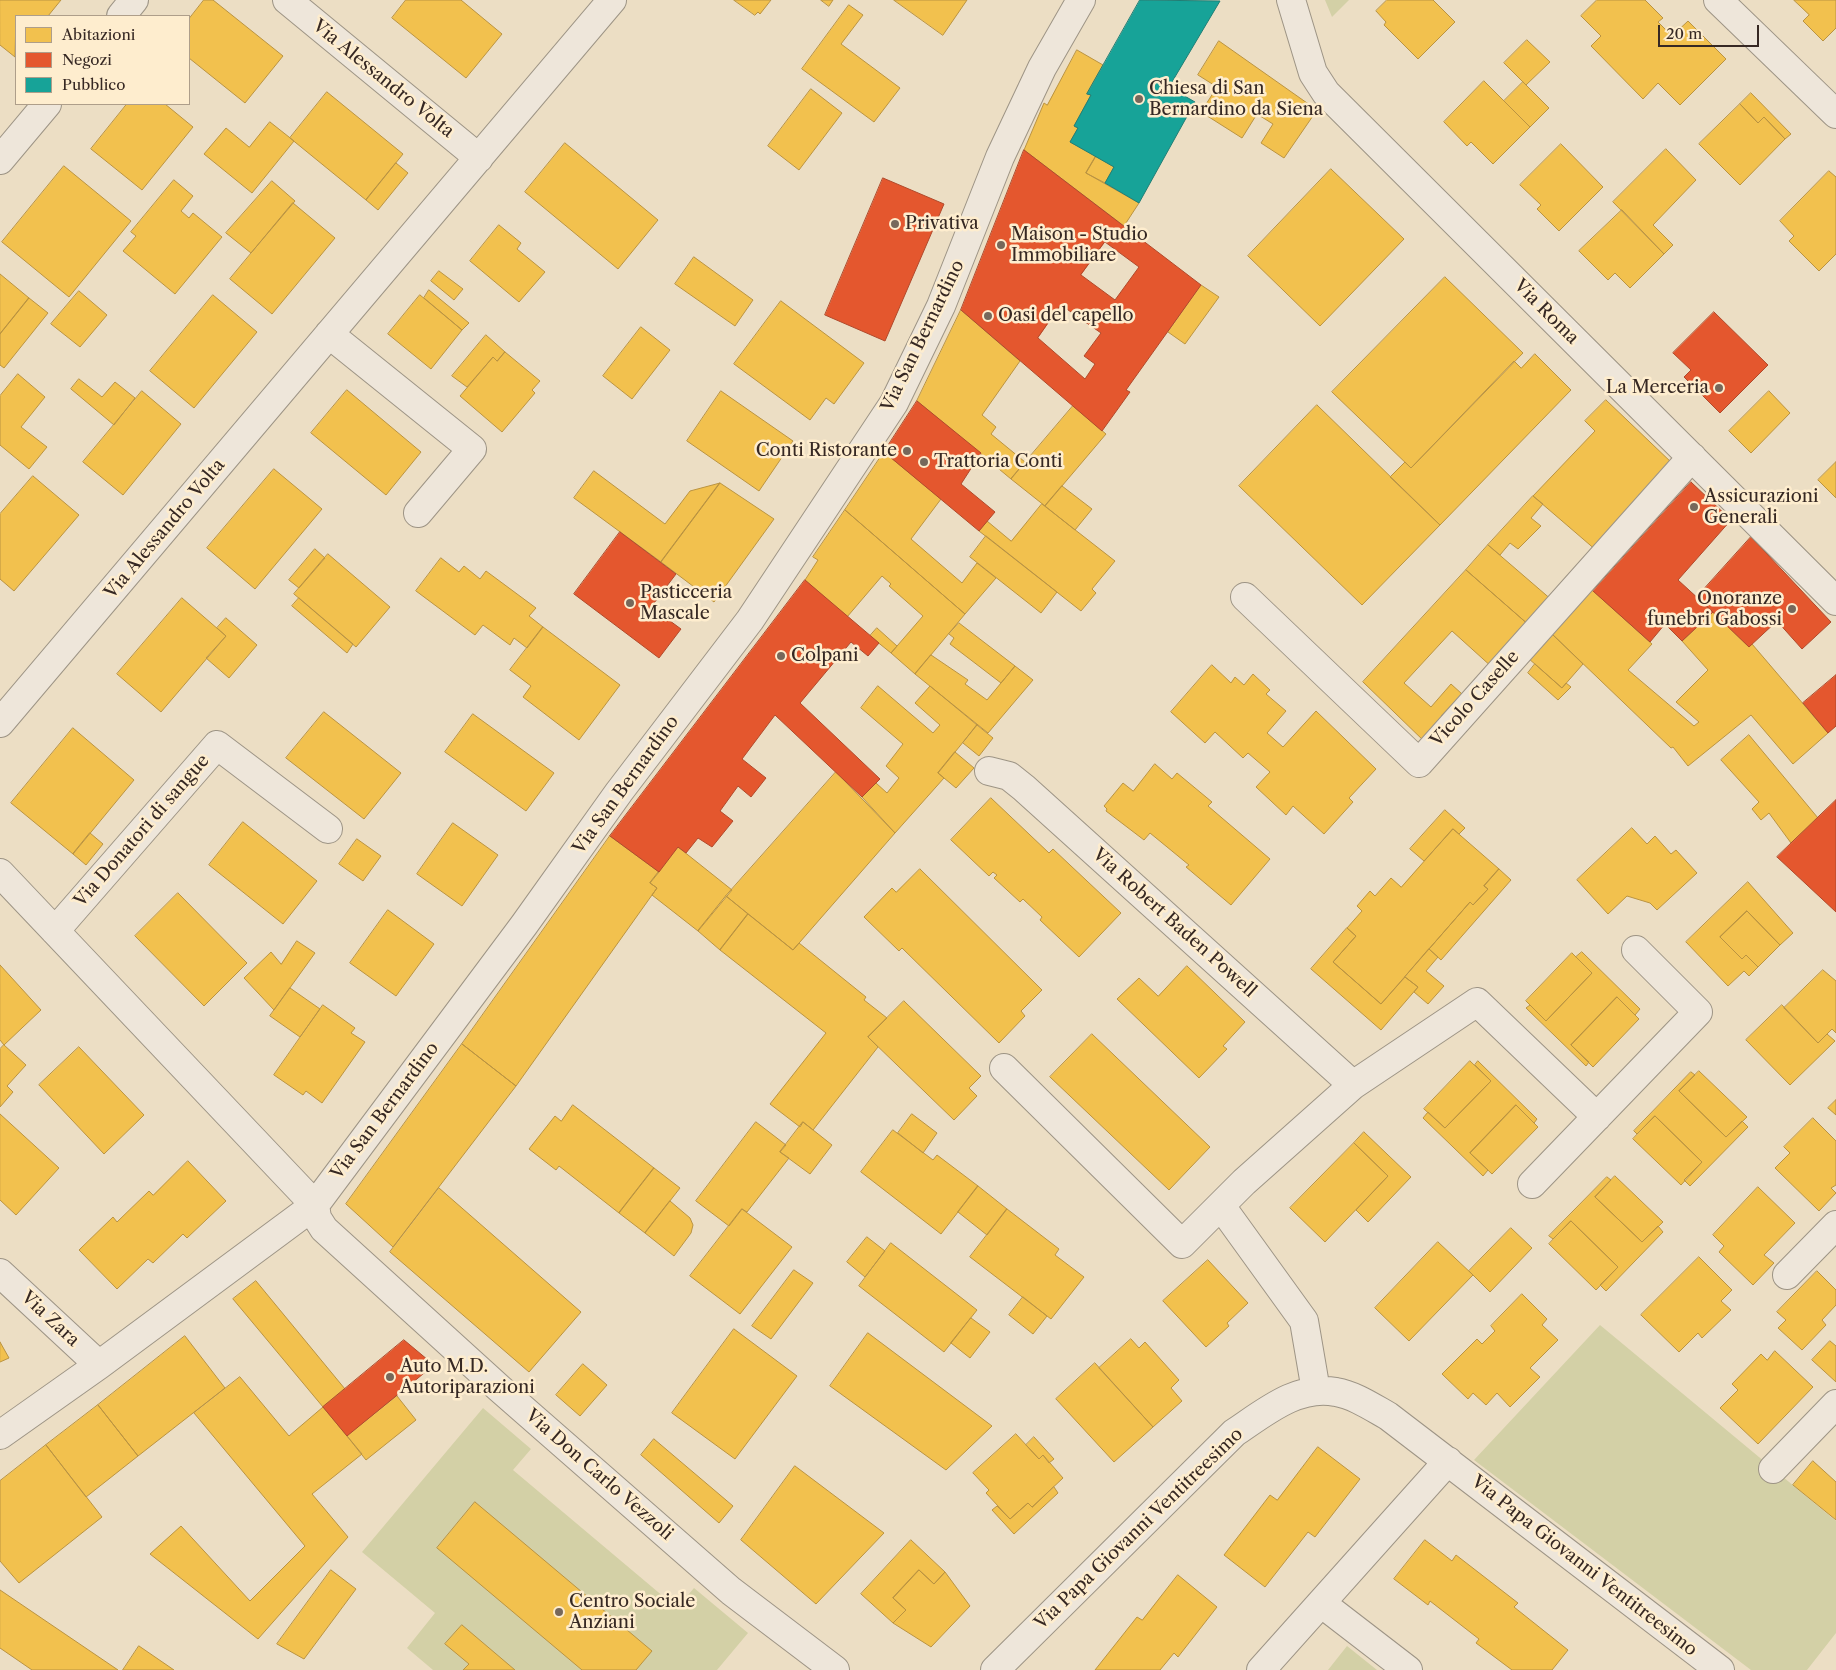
<!DOCTYPE html>
<html>
<head>
<meta charset="utf-8">
<style>
  body { margin:0 }
  #map { position:relative; width:1836px; height:1670px; overflow:hidden; background:#ecdec4; font-family:"Libre Caslon Text",serif }
  canvas { display:block }
  .legend { position:absolute; left:15px; top:15px; width:175px; height:90px; box-sizing:border-box; background:#feedce; border:1px solid #ae9e8a; margin:0; padding:6px 9px; list-style:none; font-size:15px; color:#362823 }
  .legend li { display:flex; align-items:center; gap:10px; height:25px }
  .legend b { width:25px; border:1px solid #ae9e8a }
  .scale { position:absolute; left:1658px; top:25px; width:101px; height:22px; box-sizing:border-box; border:2px solid #362823; border-top:0; padding-left:6px; font-size:15px; line-height:18px; white-space:nowrap; color:#362823; -webkit-text-stroke:4px #feedce; paint-order:stroke }
</style>
</head>
<body>
<div id="map">
<canvas width="1836" height="1670"></canvas>
<ul class="legend">
<li><b style="height:14px;background:#f2c14e"></b>Abitazioni</li>
<li><b style="height:14px;background:#e4572e"></b>Negozi</li>
<li><b style="height:14px;background:#17a398"></b>Pubblico</li>
</ul>
<div class="scale">20 m</div>
</div>
<script>
const ctx = document.querySelector('canvas').getContext('2d');
ctx.lineJoin = 'round';
function fill(path, color) { ctx.fillStyle = color; ctx.fill(path, 'evenodd'); }
function trace(path, color, width, dash) { ctx.strokeStyle = color; ctx.lineWidth = width; ctx.lineCap = dash ? 'butt' : 'round'; ctx.setLineDash(dash || []); ctx.stroke(path); }
function write(font, color, halo, rows, align = 'center') {
  ctx.font = font + ' "Libre Caslon Text",serif'; ctx.lineWidth = 5; ctx.setLineDash([]); ctx.textBaseline = 'middle'; ctx.strokeStyle = halo; ctx.fillStyle = color; for (const [text, x, y, turn = 0] of rows) {
    ctx.save(); ctx.translate(x, y); ctx.rotate((+turn || 0) * Math.PI / 180); ctx.textAlign = isNaN(turn) ? turn : align; if (halo) ctx.strokeText(text, 0, 0); ctx.fillText(text, 0, 0); ctx.restore();
  }
}
fill(new Path2D(`
  M1325,0H1349L1332,17Z
  M1600,1325L1836,1521V1633L1807,1670H1751L1474,1460Z
  M483,1408L531,1449L513,1470L677,1608L694,1588L748,1633L717,1670H433L407,1648L435,1613L362,1552Z
  M1347,1646L1377,1670H1328Z`), '#d3d0a6');
const homes = new Path2D(`
  M0,0H61L48,16H16L15,57L0,45Z
  M204,0H213L283,56L245,103L189,58V19Z
  M406,0H461L502,34L466,78L392,18Z
  M734,0H771L760,14L758,12L755,15Z
  M821,0H833L829,6Z
  M894,0H967L943,35Z
  M1387,0H1433L1455,22L1418,59L1384,25L1386,22L1376,11Z
  M1597,0H1645L1663,18L1658,22L1672,36L1688,21L1726,59L1680,105L1658,83L1643,99L1591,46L1601,36L1581,16Z
  M1794,0H1836V28L1823,41L1803,21L1809,15Z
  M849,5L863,15L841,44L900,88L874,122L802,69Z
  M1527,40L1550,62L1526,85L1504,63Z
  M1219,41L1317,110L1284,158L1261,143L1273,124L1257,114L1242,138L1201,112L1217,87L1198,75Z
  M1077,50L1103,65L1087,94L1091,95L1074,126L1078,128L1070,142L1096,156L1086,173L1139,203L1124,226L1024,150L1044,103L1047,105Z
  M1484,81L1530,127L1493,164L1471,142L1467,146L1444,122Z
  M1523,82L1549,108L1530,127L1504,101Z
  M811,89L842,113L799,170L768,146Z
  M327,92L403,154L366,200L290,138Z
  M1751,93L1791,134L1785,139L1764,117L1758,123L1740,104Z
  M127,104H165L193,127L142,190L91,149Z
  M1740,104L1758,123L1764,117L1785,139L1740,185L1699,144Z
  M270,122L294,141L252,193L204,154L226,128L249,147Z
  M565,143L658,220L618,269L525,192Z
  M1561,144L1603,187L1559,231L1537,209L1541,205L1520,185Z
  M1666,149L1696,180L1653,225L1673,245L1664,254L1613,202Z
  M1096,156L1114,167L1105,183L1086,173Z
  M396,163L408,173L378,210L366,200Z
  M64,166L131,221L69,297L2,242Z
  M1331,169L1404,239L1320,326L1248,256Z
  M1829,171L1836,177V254L1819,271L1789,241L1794,236L1780,221Z
  M174,180L193,196L181,211L189,218L193,213L222,237L175,294L123,251L136,236L131,232Z
  M272,181L295,201L251,253L226,233Z
  M293,203L335,238L272,314L230,279Z
  M1622,210L1664,254L1630,288L1615,273L1608,280L1579,251Z
  M499,225L521,243L517,249L545,272L519,302L470,261Z
  M694,257L753,300L735,326L675,284Z
  M439,271L463,289L454,300L431,281Z
  M0,274L29,298L0,334Z
  M1445,277L1523,353L1411,468L1332,392Z
  M1201,285L1219,297L1185,344L1168,332Z
  M429,290L469,323L462,330L424,298Z
  M79,291L107,315L80,347L51,324Z
  M213,295L257,332L194,408L150,371Z
  M420,295L462,330L431,369L388,334Z
  M29,298L48,313L4,368L0,365V334Z
  M781,301L864,363L834,404L826,398L810,420L734,364Z
  M961,310L1020,361L982,415L996,427L991,434L1025,462L1011,479L917,401Z
  M641,327L670,350L632,399L603,376Z
  M486,335L505,352L497,361L493,357L467,387L452,376Z
  M505,352L540,381L532,390L535,393L502,432L460,396L493,357L497,361Z
  M1535,354L1571,390L1440,525L1390,477L1405,462L1411,468L1514,361L1521,368Z
  M18,374L45,397L21,427L47,447L29,469L0,445V396Z
  M79,379L102,397L115,382L135,398L114,425L71,389Z
  M347,390L421,452L386,495L311,433Z
  M142,391L181,424L123,495L83,462Z
  M721,391L793,441L759,491L687,441Z
  M1769,391L1790,413L1751,453L1729,431Z
  M1606,400L1673,464L1597,551L1533,496L1595,431L1585,421Z
  M1317,405L1440,525L1362,605L1239,486Z
  M1073,406L1106,434L1045,506L1011,479Z
  M884,452L941,499L911,539L962,583L977,563L996,578L965,614L845,510Z
  M1836,462V498L1818,480Z
  M274,469L322,509L255,589L207,548Z
  M594,471L665,524L690,491L720,483L661,562L574,498Z
  M33,476L79,515L14,591L0,579V514Z
  M720,483L774,519L714,602L661,562Z
  M1062,486L1092,509L1075,530L1045,506Z
  M1533,496L1543,504L1531,518L1541,526L1518,549L1510,543L1500,555L1488,545Z
  M1042,504L1115,561L1092,589L1096,593L1081,611L979,531L987,521L1011,541Z
  M845,510L965,614L915,674L891,653L923,616L889,586L891,584L882,576L847,617L805,580L818,560L813,557Z
  M986,536L1057,592L1041,613L970,557Z
  M1488,545L1553,601L1530,626L1466,570Z
  M315,549L325,558L299,588L289,580Z
  M328,554L390,607L356,647L294,594Z
  M441,558L459,572L464,566L480,579L486,571L536,608L529,616L543,627L527,648L514,638L510,645L483,625L475,635L416,591Z
  M1466,570L1530,626L1493,668L1452,631L1404,683L1431,707L1451,684L1462,694L1441,716L1446,721L1426,743L1363,682Z
  M1591,589L1652,644L1628,670L1694,726L1699,722L1676,702L1708,670L1682,641L1713,612L1749,647L1752,644L1828,733L1793,764L1751,715L1688,766L1673,747L1671,748L1551,633Z
  M182,598L226,636L161,712L117,674Z
  M299,598L353,644L347,653L292,606Z
  M226,618L257,645L229,678L206,658L226,636L217,628Z
  M959,623L1015,666L1001,683L950,644L954,638L949,634Z
  M543,627L620,685L579,740L523,697L531,686L510,670Z
  M877,628L897,646L891,653L870,636Z
  M1551,633L1583,664L1562,688L1528,658Z
  M931,655L968,680L965,684L987,700L1015,666L1033,680L988,733L915,674Z
  M1535,664L1562,688L1566,683L1571,687L1558,700L1528,673Z
  M1212,665L1231,683L1235,677L1244,685L1253,674L1270,690L1266,694L1286,711L1267,733L1283,747L1316,711L1376,769L1349,798L1353,802L1324,834L1293,806L1286,815L1256,787L1270,772L1248,753L1243,758L1215,732L1205,743L1171,712Z
  M878,686L933,733L940,725L915,703L930,686L977,725L938,773L944,778L895,833L862,797L876,783L887,793L899,778L886,766L903,744L861,708Z
  M324,712L401,773L364,819L286,758Z
  M473,714L554,773L526,811L445,752Z
  M977,725L993,738L979,756L963,743Z
  M73,728L134,780L73,854L11,803Z
  M1749,735L1818,818L1791,843L1769,813L1761,820L1752,809L1759,802L1721,760Z
  M955,752L974,768L956,788L938,773Z
  M1155,764L1172,779L1177,773L1212,802L1208,806L1270,859L1231,905L1186,867L1189,865L1150,833L1144,840L1106,811L1107,809L1104,806L1123,783L1133,791Z
  M836,772L895,833L793,950L726,896Z
  M991,798L1049,853L1053,849L1121,913L1079,957L1040,920L1042,917L1023,899L1020,902L994,878L997,875L993,872L989,876L951,840Z
  M1445,810L1465,828L1459,834L1453,829L1424,861L1410,849Z
  M243,822L317,881L283,924L209,865Z
  M453,823L498,855L462,906L417,874Z
  M1632,828L1647,844L1655,836L1671,854L1676,850L1697,873L1657,910L1650,903L1627,896L1608,914L1577,880Z
  M1453,829L1499,869L1484,886L1488,889L1473,905L1470,902L1381,1004L1333,962L1356,936L1347,928L1362,911L1357,906L1370,891L1375,896L1391,878L1401,887Z
  M90,833L103,844L86,865L73,854Z
  M610,836L659,872L650,883L657,888L516,1086L462,1044Z
  M357,839L381,856L363,881L339,864Z
  M678,847L732,890L698,931L652,895L657,888L650,883Z
  M920,869L1042,990L1021,1011L1025,1016L999,1043L902,948L899,951L864,917L892,888L896,892Z
  M1499,869L1511,880L1441,960L1429,949L1470,902L1473,905L1488,889L1484,886Z
  M1748,882L1793,933L1780,945L1747,911L1720,937L1742,959L1746,955L1758,967L1749,976L1744,971L1728,986L1686,942Z
  M178,893L247,963L204,1006L135,936Z
  M726,896L748,914L720,950L698,931Z
  M388,910L434,944L396,996L350,963Z
  M1747,911L1780,945L1758,967L1746,955L1742,959L1720,937Z
  M748,914L793,950L799,943L866,997L864,1000L887,1018L868,1037L878,1047L813,1130L803,1122L800,1127L770,1104L826,1033L720,950Z
  M1347,928L1356,936L1333,962L1381,1004L1405,977L1418,987L1381,1030L1311,969Z
  M297,941L315,953L274,1010L244,978L271,952L281,964Z
  M1429,949L1438,957L1426,971L1444,986L1428,1004L1414,992L1418,987L1405,977Z
  M1582,952L1640,1009L1635,1015L1617,997L1571,1045L1589,1062L1586,1066L1526,1008L1530,1005L1546,1021L1592,973L1576,957Z
  M1572,953L1592,973L1546,1021L1526,1001Z
  M0,965L41,1010L4,1045L0,1040Z
  M1187,966L1245,1022L1223,1046L1227,1049L1199,1078L1117,999L1139,978L1158,996Z
  M1823,970L1836,981V1033L1832,1029L1818,1043L1784,1008Z
  M290,988L320,1009L300,1037L270,1016Z
  M1617,997L1639,1019L1593,1067L1571,1045Z
  M904,1001L981,1076L969,1088L977,1096L954,1120L868,1037Z
  M323,1005L355,1028L351,1033L365,1042L322,1103L306,1091L303,1095L274,1075Z
  M1782,1005L1818,1043L1827,1034L1835,1041L1790,1085L1746,1040Z
  M1092,1034L1210,1147L1169,1190L1050,1077Z
  M462,1044L516,1086L393,1247L346,1204Z
  M4,1045L26,1065L7,1086L13,1092L0,1107V1049Z
  M79,1047L144,1115L104,1154L39,1085Z
  M1470,1061L1491,1081L1445,1128L1424,1109Z
  M1478,1061L1537,1119L1534,1123L1516,1105L1470,1153L1488,1170L1483,1176L1423,1118L1428,1112L1445,1128L1491,1081L1475,1065Z
  M1699,1071L1747,1117L1726,1137L1679,1091Z
  M1691,1072L1695,1075L1679,1091L1726,1137L1742,1121L1748,1127L1690,1186L1684,1180L1702,1162L1655,1116L1637,1134L1634,1131Z
  M1836,1100V1115L1828,1108Z
  M573,1105L654,1168L619,1213L559,1166L556,1170L529,1149L555,1116L561,1121Z
  M1516,1105L1538,1127L1492,1174L1470,1153Z
  M0,1114L59,1168L16,1215L0,1200Z
  M912,1114L937,1133L923,1153L898,1133Z
  M1655,1116L1702,1162L1681,1185L1633,1139Z
  M1813,1118L1836,1141V1185L1831,1188L1836,1193L1819,1211L1775,1168L1790,1153L1784,1147Z
  M756,1122L786,1145L780,1152L789,1158L747,1212L742,1209L729,1226L696,1201Z
  M803,1122L832,1145L810,1174L780,1152Z
  M893,1130L933,1160L937,1155L978,1186L941,1234L861,1172Z
  M1364,1132L1411,1177L1368,1222L1356,1210L1388,1176L1354,1143Z
  M1354,1143L1388,1176L1325,1242L1290,1208Z
  M188,1161L226,1201L187,1238L183,1234L153,1263L148,1259L117,1289L79,1250L113,1217L117,1222L149,1191L153,1195Z
  M654,1168L680,1188L645,1233L619,1213Z
  M1615,1176L1663,1222L1642,1242L1595,1197Z
  M1607,1177L1611,1180L1595,1197L1642,1242L1658,1226L1663,1232L1606,1291L1600,1285L1618,1267L1571,1221L1553,1239L1549,1236Z
  M978,1186L1007,1209L987,1235L958,1212Z
  M1758,1187L1795,1223L1764,1255L1774,1263L1753,1285L1719,1252L1724,1246L1713,1235Z
  M439,1188L581,1312L529,1372L390,1252Z
  M670,1201L690,1218L693,1225L691,1233L674,1256L645,1233Z
  M742,1209L792,1247L740,1314L690,1276Z
  M1007,1209L1059,1249L1055,1255L1084,1277L1051,1319L970,1257Z
  M1571,1221L1618,1267L1596,1290L1549,1244Z
  M1511,1228L1532,1248L1490,1292L1469,1271Z
  M867,1237L885,1251L865,1277L847,1262Z
  M1438,1242L1473,1275L1409,1341L1375,1308Z
  M891,1243L977,1310L944,1352L859,1286Z
  M1699,1257L1732,1290L1721,1301L1731,1310L1702,1338L1698,1333L1679,1352L1641,1315Z
  M1208,1260L1248,1303L1227,1323L1229,1326L1206,1347L1163,1301Z
  M794,1270L813,1283L771,1339L752,1326Z
  M1817,1271L1836,1290V1305L1822,1320L1826,1325L1802,1350L1778,1328L1786,1320L1777,1312Z
  M256,1281L345,1389L323,1407L233,1299Z
  M1522,1294L1547,1319L1542,1325L1558,1340L1530,1368L1540,1377L1510,1407L1497,1393L1486,1405L1473,1393L1468,1399L1442,1374L1477,1339L1482,1344L1495,1331L1491,1326Z
  M1023,1297L1047,1316L1033,1334L1009,1315Z
  M971,1318L990,1332L970,1358L951,1343Z
  M734,1329L797,1376L735,1459L672,1413Z
  M868,1333L992,1426L946,1470L830,1386Z
  M185,1336L225,1388L138,1456L98,1405Z
  M1131,1339L1139,1348L1145,1342L1179,1380L1171,1388L1182,1401L1153,1427L1099,1368Z
  M1830,1341L1836,1346V1382L1812,1360Z
  M0,1342L9,1358L0,1362Z
  M1775,1351L1813,1387L1758,1444L1720,1408L1738,1390L1732,1384L1761,1354L1767,1360Z
  M1095,1363L1153,1427L1114,1462L1056,1399Z
  M583,1364L607,1385L580,1416L556,1395Z
  M240,1377L289,1436L323,1407L362,1454L312,1494L348,1537L258,1639L150,1554L181,1526L250,1601L305,1546L194,1413Z
  M397,1396L416,1420L366,1460L347,1436Z
  M98,1405L138,1456L86,1497L46,1445Z
  M1016,1434L1039,1459L1043,1455L1063,1478L1032,1507L1028,1503L1010,1519L986,1493L989,1490L973,1473Z
  M1034,1437L1054,1459L1049,1463L1043,1455L1039,1459L1026,1445Z
  M654,1439L733,1506L719,1523L641,1455Z
  M46,1445L102,1517L19,1583L0,1561V1481Z
  M1318,1447L1360,1479L1315,1537L1308,1532L1265,1587L1224,1555L1270,1495L1277,1500Z
  M1813,1461L1836,1482V1520L1793,1485Z
  M795,1466L884,1533L816,1604L741,1540Z
  M1054,1487L1058,1493L1014,1534L992,1510L997,1506L1010,1519L1028,1503L1032,1507Z
  M475,1502L652,1651L636,1670H582L437,1548Z
  M911,1540L945,1572L934,1584L919,1570L893,1598L906,1610L893,1623L861,1594Z
  M1425,1540L1452,1561L1456,1555L1518,1603L1514,1607L1568,1650L1552,1670H1512L1476,1643L1479,1639L1430,1601L1428,1605L1394,1579Z
  M331,1570L356,1589L304,1659L277,1644Z
  M919,1570L934,1584L945,1572L970,1606L931,1647L893,1623L906,1610L893,1598Z
  M1178,1575L1217,1607L1178,1657L1174,1653L1160,1670H1095L1137,1617L1142,1620Z
  M0,1590L118,1670H32L0,1648Z
  M462,1625L515,1670H463L469,1664L445,1644Z
  M139,1646L174,1670H123Z`);
fill(homes, '#f2c14e');
trace(homes, '#ba9341', 1);
const shops = new Path2D(`
  M1024,150L1201,285L1126,390L1130,392L1102,431L961,310ZM1105,242L1139,267L1115,300L1081,275ZM1061,305L1101,333L1084,356L1095,364L1085,379L1038,338Z
  M883,178L944,204L885,341L825,315Z
  M1714,312L1768,365L1720,413L1684,377L1691,370L1673,353Z
  M917,401L981,453L961,484L995,512L979,531L884,452Z
  M1691,482L1731,520L1678,580L1713,612L1682,641L1665,624L1650,642L1593,591Z
  M620,532L676,574L651,607L681,629L659,658L574,594Z
  M1751,537L1831,622L1802,649L1777,621L1749,647L1697,597Z
  M805,580L879,643L868,656L851,642L800,703L880,779L862,797L775,715L742,759L766,778L751,797L738,786L720,811L733,821L712,847L698,838L686,853L678,847L659,872L610,836Z
  M1836,675V726L1828,733L1803,703Z
  M1836,800V912L1777,857Z
  M404,1340L434,1365L347,1436L323,1407Z`);
fill(shops, '#e4572e');
trace(shops, '#b0492b', 1);
const public = new Path2D(`
  M1140,0L1220,1L1169,87L1195,102L1139,203L1105,183L1114,167L1070,142L1078,128L1074,126L1091,95L1087,94Z`);
fill(public, '#17a398');
trace(public, '#207e75', 1);
const minor = new Path2D(`
  M287,0L479,158
  M1291,0L1313,73L1326,93L1836,601
  M1718,0L1836,114
  M121,16L134,0
  M0,160L47,104
  M329,334L472,449L418,513
  M1245,597L1419,763L1692,457
  M0,723L612,0
  M989,771L1009,776L1024,788L1353,1085
  M0,873L315,1205
  M55,931L217,745L328,829
  M1004,1068L1182,1244L1244,1182L1353,1085L1477,1002L1597,1117
  M1532,1184L1698,1012L1636,950
  M315,1205L317,1218L324,1229L499,1388L731,1591L835,1670
  M1221,1206L1304,1321L1316,1391
  M0,1273L99,1365
  M1787,1275L1836,1225
  M0,1435L99,1365L315,1205L524,925L619,792L750,620L894,403L941,306L1000,157L1042,68L1081,0
  M1773,1469L1836,1404
  M1321,1603L1408,1670
  M995,1670L1234,1433C1264,1413 1298,1384 1336,1392C1354,1395 1372,1407 1388,1416L1720,1670
  M1261,1670L1448,1461`);
trace(minor, '#9d9485', 30);
trace(minor, '#eee6da', 28);
for (const [x, y, r, color] of [
  [1139,99,5,"#76685b"],
  [895,224,5,"#76685b"],
  [1001,245,5,"#76685b"],
  [988,316,5,"#76685b"],
  [1719,388,5,"#76685b"],
  [907,451,5,"#76685b"],
  [924,462,5,"#76685b"],
  [1694,507,5,"#76685b"],
  [630,603,5,"#76685b"],
  [1792,609,5,"#76685b"],
  [781,656,5,"#76685b"],
  [390,1377,5,"#76685b"],
  [559,1612,5,"#76685b"]
]) { const dot = new Path2D(); dot.arc(x, y, r, 0, 2 * Math.PI); ctx.fillStyle = color; ctx.fill(dot); trace(dot, '#feedce', 2); }
write('18px', '#362823', '#feedce', [
  ["Via Alessandro Volta",383,79,39],
  ["Via Roma",1546,312,45],
  ["Via San Bernardino",923,336,-64],
  ["Via Alessandro Volta",165,529,-50],
  ["Vicolo Caselle",1475,699,-48],
  ["Via San Bernardino",626,785,-54],
  ["Via Donatori di sangue",142,831,-49],
  ["Via Robert Baden Powell",1174,923,42],
  ["Via San Bernardino",385,1111,-53],
  ["Via Zara",50,1319,43],
  ["Via Don Carlo Vezzoli",599,1475,41],
  ["Via Papa Giovanni Ventitreesimo",1139,1529,-44],
  ["Via Papa Giovanni Ventitreesimo",1584,1566,38]
]);
write('18px', '#362823', '#feedce', [
  ["Chiesa di San",1149,89],
  ["Bernardino da Siena",1149,110],
  ["Privativa",905,224],
  ["Maison - Studio",1011,235],
  ["Immobiliare",1011,256],
  ["Oasi del capello",998,316],
  ["La Merceria",1709,388,"right"],
  ["Conti Ristorante",897,451,"right"],
  ["Trattoria Conti",934,462],
  ["Assicurazioni",1704,497],
  ["Generali",1704,518],
  ["Pasticceria",640,593],
  ["Mascale",640,614],
  ["Onoranze",1782,599,"right"],
  ["funebri Gabossi",1782,620,"right"],
  ["Colpani",791,656],
  ["Auto M.D.",400,1367],
  ["Autoriparazioni",400,1388],
  ["Centro Sociale",569,1602],
  ["Anziani",569,1623]
], 'left');
</script>
</body>
</html>
